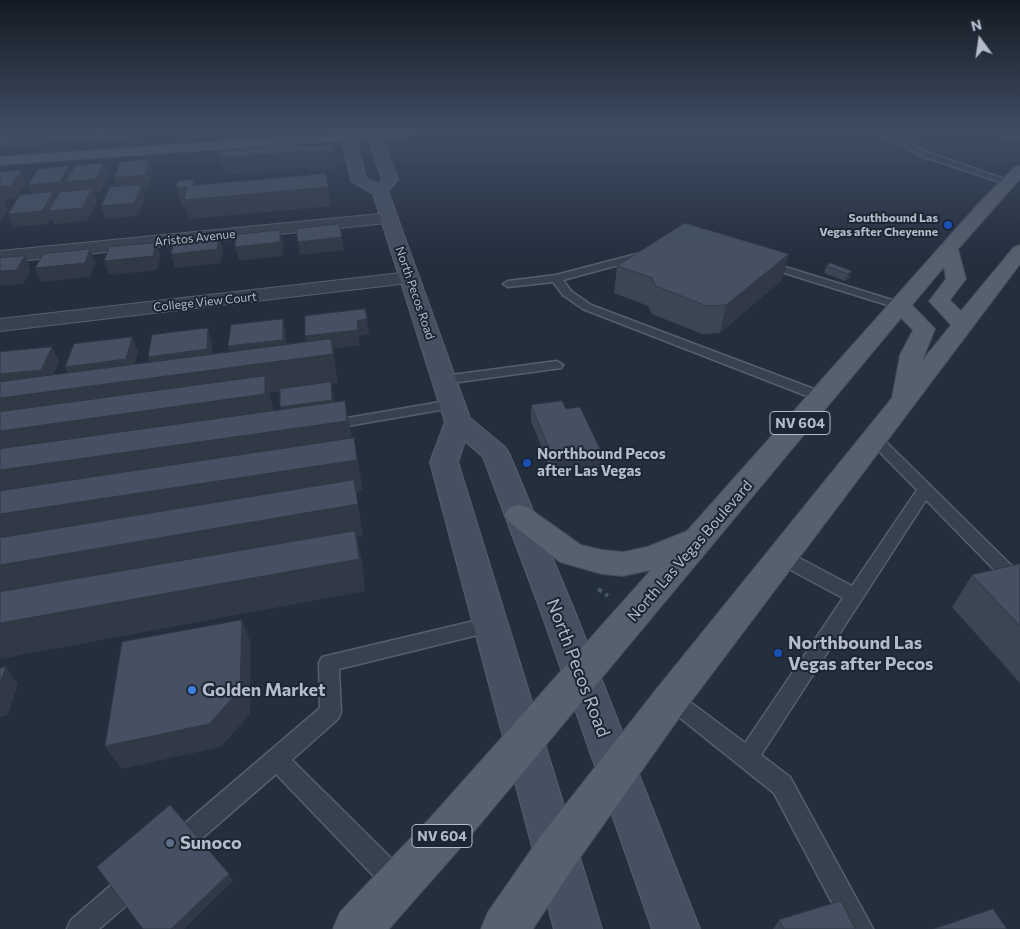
<!DOCTYPE html>
<html>
<head>
<meta charset="utf-8">
<style>
  body { margin:0 }
  #map { position:relative; width:1020px; height:929px; overflow:hidden; background:#242f3e; font-family:Commissioner,sans-serif }
  canvas { display:block }
  .north { position:absolute; left:955px; top:15px; width:50px; height:50px; -webkit-text-stroke:4px #1d2633; paint-order:stroke; rotate:346deg; font-size:14px; font-weight:700; line-height:20px; text-align:center; color:#b4bcc9 }
  .north::after { content:''; display:block; margin:auto; width:18px; height:22px; background:#b4bcc9; clip-path:polygon(50% 0,100% 100%,50% 72%,0 100%) }
</style>
</head>
<body>
<div id="map">
<canvas width="1020" height="929"></canvas>
<div class="north">N</div>
</div>
<script>
const ctx = document.querySelector('canvas').getContext('2d');
ctx.lineJoin = 'round';
function fill(path, color) { ctx.fillStyle = color; ctx.fill(path, 'evenodd'); }
function trace(path, color, width, dash) { ctx.strokeStyle = color; ctx.lineWidth = width; ctx.lineCap = dash ? 'butt' : 'round'; ctx.setLineDash(dash || []); ctx.stroke(path); }
function write(font, color, halo, rows, align = 'center') {
  ctx.font = font + ' Commissioner,sans-serif'; ctx.lineWidth = 4; ctx.setLineDash([]); ctx.textBaseline = 'middle'; ctx.strokeStyle = halo; ctx.fillStyle = color; for (const [text, x, y, turn = 0] of rows) {
    ctx.save(); ctx.translate(x, y); ctx.rotate((+turn || 0) * Math.PI / 180); ctx.textAlign = isNaN(turn) ? turn : align; if (halo) ctx.strokeText(text, 0, 0); ctx.fillText(text, 0, 0); ctx.restore();
  }
}
fill(new Path2D(`
  M0,131H238L0,148Z`), '#263c3f');
const lane = new Path2D(`
  M90,131H122L118,133L0,142V138Z
  M874,131H884L930,153L1013,182L1006,184L924,157Z
  M987,131H1001L1020,135V139Z
  M648,251L653,254L652,256L563,280L571,291L591,305L827,394L829,397L827,400H817L583,309L563,295L553,282L508,287L503,284L508,281L556,275Z
  M766,261L905,304L907,306L905,308H897L762,266L761,264L762,262Z
  M557,361L563,365L561,368L444,384L437,380L444,376Z
  M452,400L457,401L459,404L457,407L330,429L325,428L323,425L325,422L330,421Z
  M874,433L879,435L1020,574V592L1014,590L926,500L761,755L790,777L873,929H846L774,793L664,705L661,699L664,693L671,690L678,693L745,743L843,598L776,562L773,557L776,552L782,551L788,552L852,586L917,490L869,441L867,438L869,435Z
  M491,617L498,620L500,625L498,630L339,669L341,712L338,719L292,760L405,872L408,881L405,890L396,893L387,890L276,774L185,853L177,857L169,853L165,845L169,837L320,708L319,663L322,657Z
  M134,870L143,873L146,882L143,891L99,929H67L71,920L125,873Z`);
const street = new Path2D(`
  M390,213L396,214L398,218L396,222L0,263V251Z
  M410,272L417,274L420,278L417,282L0,331V319Z`);
const secondary = new Path2D(`
  M340,131H354L366,178L378,184L382,179L365,131H379L398,179L388,191L470,418L505,447L509,453L575,612L700,929H652L541,612L483,457L465,441L458,462L602,929H554L430,462L445,422L373,194L354,183L351,180Z`);
const primary = new Path2D(`
  M363,131H426L419,135L0,165V157Z
  M1020,166V179L958,249L966,279L950,300L961,311L1014,247L1020,245V264L684,711L572,869L533,929H481L488,912L540,837L658,687L892,398L900,355L913,330L901,318L461,847L389,929H333L340,912L431,817L651,570L623,576L602,574L560,562L509,522L504,515L509,508L519,505L529,508L581,545L602,550L623,552L647,547L687,531L978,204L1015,167ZM944,267L946,279L929,301L951,325L922,361L935,329L912,305Z`);
trace(lane, '#565f6c', 3);
trace(street, '#565f6c', 2);
trace(secondary, '#565f6c', 2);
trace(primary, '#414a57', 2);
trace(new Path2D(`
  M598,589L608,596`), '#44595c', 4, [4.5, 4.5]);
fill(lane, '#38414e');
fill(street, '#38414e');
fill(secondary, '#465061');
fill(primary, '#56606e');
fill(new Path2D(`
  M904,131H950L949,133L940,134L937,133L936,134L914,136Z
  M617,266L782,280L720,333L702,334L652,314L648,306L614,293Z
  M826,266L852,271L850,278L845,281L824,273Z
  M531,405L566,409L600,467L553,475L531,421Z
  M1020,564V683L952,607L972,575Z
  M779,920L855,929H773Z`), '#3b4654');
fill(new Path2D(`
  M915,131H937L936,134L914,136Z
  M941,131H950L949,133L940,134Z
  M306,151H333L336,168L309,171L308,168L225,175L220,158Z
  M149,159L153,171L149,188H142L145,197L138,216L106,219L101,206L118,190L114,178Z
  M104,163L109,175L101,192H93L97,202L87,221L54,224L51,218L48,224L14,227L8,214L33,197L28,185L68,166L73,178ZM68,189L70,194L58,205L54,195L65,194Z
  M21,170L26,182L16,198L4,200L8,209L0,221V187Z
  M326,174L331,206L189,219L186,206L182,207L176,188L187,187L193,185L194,179L200,198Z
  M280,230L283,244V256L239,261L235,247Z
  M219,237L223,250L221,263L175,268L171,254Z
  M342,237L344,250L300,255L298,242Z
  M156,243L161,256L157,270L109,275L104,261Z
  M90,249L96,263L90,277L41,282L35,268Z
  M789,254L782,280L720,333L726,305Z
  M25,256L31,270L23,284L0,286V271Z
  M852,271L850,278L845,281L848,274Z
  M283,319L286,334V355L233,361L228,346Z
  M367,319L369,334L359,336L357,321Z
  M208,328L212,343L211,364L154,372L148,357Z
  M358,330L360,345L333,349L338,383L331,384L334,398L335,416L284,423L280,407L331,384L269,393L273,406V425L0,465V398L308,351L305,336Z
  M132,337L138,352L132,375L72,382L65,367Z
  M52,347L59,362L49,385L0,391V374Z
  M345,401L351,431L353,451L0,504V470Z
  M354,438L363,490L356,492L363,536L357,537L362,562L365,591L0,659V514Z
  M601,451L600,467L553,475V458Z
  M242,620L251,644L250,714L221,747L121,769L105,746Z
  M6,667L18,684L8,715L0,717V683Z
  M229,874L233,881L184,929H171Z`), '#303945');
const building = new Path2D(`
  M292,131L293,134L297,133L300,147L332,144L333,151L306,153V151L220,158L221,151L279,146L278,135H283V132Z
  M149,159L145,175L114,178L120,162Z
  M104,163L96,179L65,182L75,166Z
  M68,166L60,182L28,185L38,169Z
  M21,170L11,186L0,187V172Z
  M326,174L328,187L184,200L187,187L176,188L178,181L194,179L193,185Z
  M141,185L134,203L101,206L110,187Z
  M92,189L82,208L48,211L60,192Z
  M53,192L42,211L8,214L20,195Z
  M685,223L789,254L726,305L707,306L656,286L652,278L617,266Z
  M339,224L342,237L298,242L296,229Z
  M280,230V242L235,247L236,235Z
  M219,237L217,249L171,254L174,241Z
  M156,243L153,256L104,261L109,247Z
  M90,249L85,263L35,268L43,254Z
  M25,256L16,270L0,271V258Z
  M831,263L852,271L848,274L826,266Z
  M365,309L367,319L357,321L358,330L305,336V316Z
  M283,319V340L228,346L231,325Z
  M208,328L207,349L148,357L152,335Z
  M132,337L126,359L65,367L74,344Z
  M331,339L333,354L0,398V382Z
  M52,347L41,370L0,374V352Z
  M265,376V394L0,431V412Z
  M331,382L332,400L280,407V389Z
  M345,401L347,421L0,470V449Z
  M562,401L566,409L580,407L601,451L553,458L531,405Z
  M354,438L357,460L0,514V491Z
  M354,480L358,504L0,565V538Z
  M355,531L359,559L0,623V592Z
  M1020,564V626L972,575Z
  M242,620L240,690L209,724L105,746L122,642Z
  M6,667L0,683V668Z
  M170,805L229,874L171,929H143L97,867Z
  M841,901L855,929H784L779,920Z
  M993,909L1007,929H934Z`);
fill(building, '#455162');
trace(building, '#303945', 1);
const sky = ctx.createLinearGradient(0, 0, 0, 261);
sky.addColorStop(0, '#141a22');
sky.addColorStop(0.5, '#3f4d63');
sky.addColorStop(1, '#3f4d6300');
ctx.fillStyle = sky;
ctx.fillRect(0, 0, 1020, 261);
for (const [x, y, r, color] of [
  [948,225,5,"#1a4fb4"],
  [527,463,5,"#1a4fb4"],
  [778,653,5,"#1a4fb4"],
  [192,690,5,"#3f7fe0"],
  [170,843,5,"#5c6f8a"]
]) { const dot = new Path2D(); dot.arc(x, y, r, 0, 2 * Math.PI); ctx.fillStyle = color; ctx.fill(dot); trace(dot, '#1d2633', 2); }
write('bold 12px', '#b4bcc9', '#1d2633', [
  ["Southbound Las",938,218],
  ["Vegas after Cheyenne",938,232]
], 'right');
write('12px', '#b4bcc9', '#1d2633', [
  ["Aristos Avenue",195,238,-6],
  ["North Pecos Road",415,293,71],
  ["College View Court",205,302,-6]
]);
for (const [x, y, w] of [
  [800,423,60],
  [442,836,60]
]) { const box = new Path2D(); box.roundRect(x - w / 2, y - 11.5, w, 23, 4); ctx.fillStyle = '#1d2633'; ctx.fill(box); trace(box, '#b4bcc9', 1); }
write('bold 14px', '#b4bcc9', null, [
  ["NV 604",800,423],
  ["NV 604",442,836]
]);
write('bold 15px', '#b4bcc9', '#1d2633', [
  ["Northbound Pecos",537,454],
  ["after Las Vegas",537,471]
], 'left');
write('15px', '#b4bcc9', '#1d2633', [
  ["North Las Vegas Boulevard",690,551,-49]
]);
write('bold 18px', '#b4bcc9', '#1d2633', [
  ["Northbound Las",788,643],
  ["Vegas after Pecos",788,664],
  ["Golden Market",202,690],
  ["Sunoco",180,843]
], 'left');
write('18px', '#b4bcc9', '#1d2633', [
  ["North Pecos Road",578,668,69]
]);
</script>
</body>
</html>
